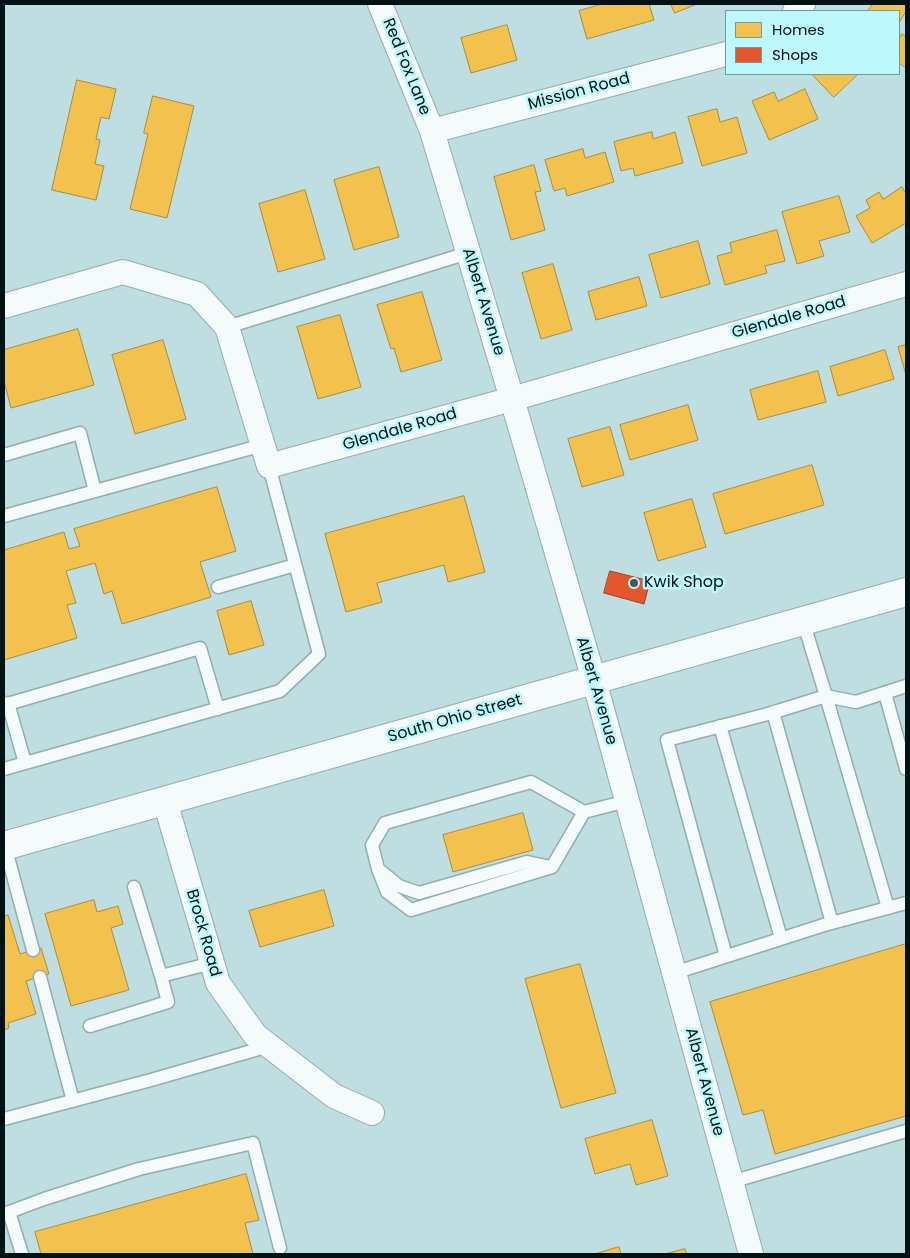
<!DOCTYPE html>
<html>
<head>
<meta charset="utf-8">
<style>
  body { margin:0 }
  #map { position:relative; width:910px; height:1258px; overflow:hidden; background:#bedee1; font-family:Poppins,sans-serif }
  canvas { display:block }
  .frame { position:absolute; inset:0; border:5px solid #001214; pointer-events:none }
  .legend { position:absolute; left:725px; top:10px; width:175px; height:65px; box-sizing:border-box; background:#bdf8fc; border:1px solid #719c9f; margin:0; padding:6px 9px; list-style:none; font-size:15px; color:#001214 }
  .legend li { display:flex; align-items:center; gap:10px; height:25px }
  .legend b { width:25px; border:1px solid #719c9f }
</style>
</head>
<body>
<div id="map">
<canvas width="910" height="1258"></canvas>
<div class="frame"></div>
<ul class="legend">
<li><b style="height:14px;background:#f2c14e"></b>Homes</li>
<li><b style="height:14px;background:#e4572e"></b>Shops</li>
</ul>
</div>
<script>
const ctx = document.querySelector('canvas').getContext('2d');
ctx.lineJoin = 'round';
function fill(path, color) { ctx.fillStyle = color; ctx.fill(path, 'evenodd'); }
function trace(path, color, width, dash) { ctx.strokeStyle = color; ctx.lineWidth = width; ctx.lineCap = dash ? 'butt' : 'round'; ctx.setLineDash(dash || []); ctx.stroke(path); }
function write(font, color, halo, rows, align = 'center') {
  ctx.font = font + ' Poppins,sans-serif'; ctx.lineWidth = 5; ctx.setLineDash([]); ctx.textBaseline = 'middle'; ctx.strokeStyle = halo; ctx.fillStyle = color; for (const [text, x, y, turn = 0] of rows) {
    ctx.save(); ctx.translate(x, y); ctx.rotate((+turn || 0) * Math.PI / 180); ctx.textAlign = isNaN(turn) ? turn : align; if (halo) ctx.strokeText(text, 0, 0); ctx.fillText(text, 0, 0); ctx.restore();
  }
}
const homes = new Path2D(`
  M602,4H649L654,20L587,39L579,11Z
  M671,4H697L675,13Z
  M873,4H906V11L899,23V11H868Z
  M507,25L517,60L471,73L461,38Z
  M902,34L906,37V68L899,63V40Z
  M812,74H858L834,97Z
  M77,80L116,89L109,119L101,117L96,139L100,140L95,164L104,166L96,200L52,190Z
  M805,89L818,119L769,140L752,101L774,92L778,101Z
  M153,96L194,106L167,218L130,209L148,134L144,133Z
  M717,109L720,122L737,117L747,153L702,166L688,117Z
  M652,132L653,139L675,132L683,163L635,176L633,168L621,171L614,142Z
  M583,149L585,158L605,152L614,182L567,196L565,188L554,191L545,160Z
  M534,165L541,191L535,192L545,230L511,240L494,177Z
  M379,167L399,237L354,250L334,180Z
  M902,187L906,194V223L872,243L856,216L870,208L866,200L879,192L883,199Z
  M305,190L325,259L278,272L259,204Z
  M839,196L850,232L819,241L824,256L797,264L782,212Z
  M777,230L785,261L765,266L767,273L725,285L717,256L732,252L730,243Z
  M698,241L710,284L661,298L649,255Z
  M553,264L572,330L541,339L522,273Z
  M639,277L647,306L596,320L588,292Z
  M422,292L442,360L401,372L394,348L391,349L377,305Z
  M340,315L361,387L318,399L297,327Z
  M78,329L94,385L11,408L4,381V350Z
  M163,340L186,419L135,434L112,355Z
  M906,345V375L898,347Z
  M885,350L894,379L838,396L830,367Z
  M818,371L826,402L758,420L750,390Z
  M688,405L698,440L630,460L620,425Z
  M610,427L624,475L582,487L568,439Z
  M812,465L824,505L725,534L713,494Z
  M217,487L236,551L200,562L211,597L122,624L112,591L104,594L95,563L66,571L76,603L67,605L77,638L4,660V550L64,532L69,549L80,546L74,529Z
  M464,496L485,572L448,582L444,565L377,583L382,602L346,612L325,534Z
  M692,499L706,547L658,561L644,513Z
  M251,601L264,645L229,655L217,611Z
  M523,813L533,850L453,872L443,835Z
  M324,890L334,926L260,947L249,911Z
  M94,900L97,912L118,906L123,924L111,928L129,990L71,1006L45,914Z
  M8,915L20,954L41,948L49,974L26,981L36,1014L8,1023L9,1028L4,1030V917Z
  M906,944V1116L775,1154L763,1110L743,1115L710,1002Z
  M580,964L616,1093L561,1108L525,979Z
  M652,1120L668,1176L636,1185L630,1164L595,1174L585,1139Z
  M246,1174L259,1220L245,1223L253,1254H41L35,1232Z
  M619,1247L621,1254H595Z
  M685,1249L687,1254H665Z`);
fill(homes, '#f2c14e');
trace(homes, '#a98c3d', 1);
const shops = new Path2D(`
  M610,571L650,581L644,604L604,593Z`);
fill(shops, '#e4572e');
trace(shops, '#a04226', 1);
const service = new Path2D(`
  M227,327L468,253
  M4,455L80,433L95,491
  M4,516L263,445
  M218,587L295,565
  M885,693L906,769
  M8,703L25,763
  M4,705L200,648L218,709
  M773,712L832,923
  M720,726L781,938
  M4,769L280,691L319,654L269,466
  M584,812L552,867L411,910L387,892L378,869L372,845L385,823L531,782L584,812L627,801
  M5,846L33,950
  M378,869L399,886L419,893L527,862L551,867
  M134,887L161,976L212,963
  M888,908L826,696L856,702L906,686
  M726,956L667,740L768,714L826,696L803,621
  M674,973L824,925L906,903
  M40,977L73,1101
  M90,1026L168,1002L161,976
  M4,1119L151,1080L269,1046
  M731,1182L906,1131
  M9,1212L22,1254
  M4,1214L44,1199L139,1169L253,1143L280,1248`);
const minor = new Path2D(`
  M380,4L432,131L512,399L594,680L751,1254
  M795,11L803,4
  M432,131L726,54
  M4,306L123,272L197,294L227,327L269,466L512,399L906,284
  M165,801L218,983L255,1035L334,1096L372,1113`);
const secondary = new Path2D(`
  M4,846L906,592`);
trace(service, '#94adaf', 15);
trace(minor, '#94adaf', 26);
trace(secondary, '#94adaf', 30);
trace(service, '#f5fafa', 12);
trace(minor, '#f5fafa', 24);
trace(secondary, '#f5fafa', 28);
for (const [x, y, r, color] of [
  [634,583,5,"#42595c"]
]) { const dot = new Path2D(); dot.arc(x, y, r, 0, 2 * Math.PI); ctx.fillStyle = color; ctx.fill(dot); trace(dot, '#bdf8fc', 2); }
write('16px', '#001214', '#bdf8fc', [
  ["Red Fox Lane",406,67,68],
  ["Mission Road",579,92,-15],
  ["Albert Avenue",483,302,73],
  ["Glendale Road",789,318,-16],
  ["Glendale Road",400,430,-16],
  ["Albert Avenue",596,691,74],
  ["South Ohio Street",455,719,-16],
  ["Brock Road",203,933,74],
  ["Albert Avenue",704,1082,75]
]);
write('16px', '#001214', '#bdf8fc', [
  ["Kwik Shop",644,583]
], 'left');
</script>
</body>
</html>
